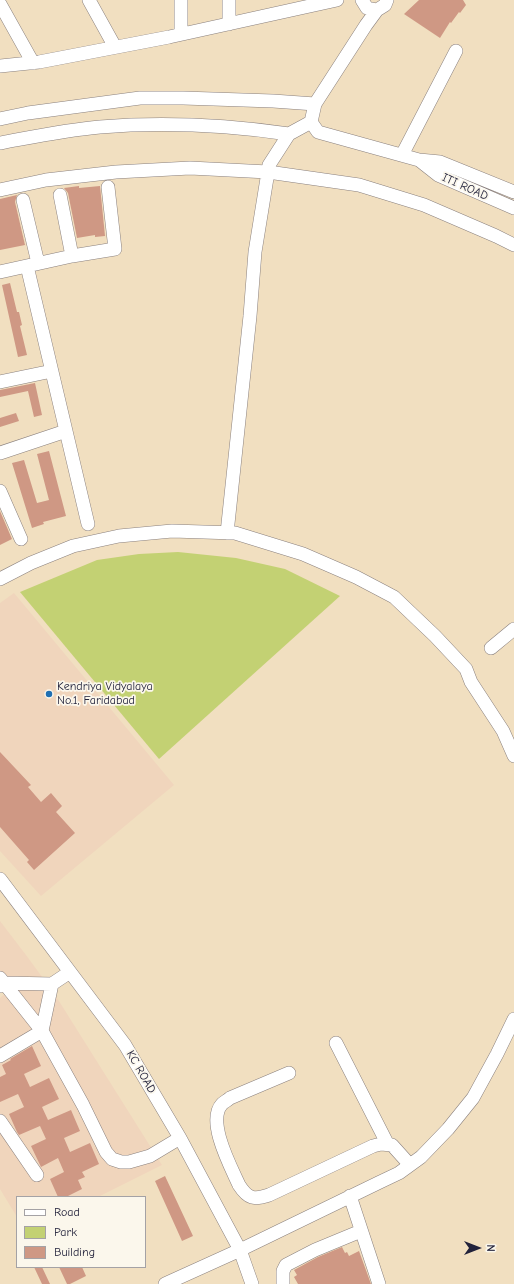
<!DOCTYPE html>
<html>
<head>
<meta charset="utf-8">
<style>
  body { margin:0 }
  #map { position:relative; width:514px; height:1284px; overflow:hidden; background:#f1dfc0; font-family:"Comic Neue",sans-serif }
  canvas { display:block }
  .legend { position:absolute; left:16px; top:1196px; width:130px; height:72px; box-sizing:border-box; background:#fbf7ec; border:1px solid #a4a2a5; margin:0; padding:5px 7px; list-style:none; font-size:12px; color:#22223b }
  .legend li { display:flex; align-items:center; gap:8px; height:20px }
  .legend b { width:20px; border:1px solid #a4a2a5 }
  .north { position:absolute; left:458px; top:1228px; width:40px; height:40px; -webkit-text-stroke:3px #fbf7ec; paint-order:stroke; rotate:90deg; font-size:11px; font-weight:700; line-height:16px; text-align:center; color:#22223b }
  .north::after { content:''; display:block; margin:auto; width:14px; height:18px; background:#22223b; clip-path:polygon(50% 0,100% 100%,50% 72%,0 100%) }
</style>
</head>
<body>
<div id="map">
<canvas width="514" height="1284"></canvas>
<ul class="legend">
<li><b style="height:5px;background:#fff"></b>Road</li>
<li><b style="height:11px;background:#c3d173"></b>Park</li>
<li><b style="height:11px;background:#cf9884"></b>Building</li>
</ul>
<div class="north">N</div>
</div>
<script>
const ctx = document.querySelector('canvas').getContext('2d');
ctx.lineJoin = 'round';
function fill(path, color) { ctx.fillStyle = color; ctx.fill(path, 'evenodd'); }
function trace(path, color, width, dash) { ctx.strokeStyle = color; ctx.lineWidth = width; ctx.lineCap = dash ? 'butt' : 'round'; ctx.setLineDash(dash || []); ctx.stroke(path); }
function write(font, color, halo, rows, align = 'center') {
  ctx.font = font + ' "Comic Neue",sans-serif'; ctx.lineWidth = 3.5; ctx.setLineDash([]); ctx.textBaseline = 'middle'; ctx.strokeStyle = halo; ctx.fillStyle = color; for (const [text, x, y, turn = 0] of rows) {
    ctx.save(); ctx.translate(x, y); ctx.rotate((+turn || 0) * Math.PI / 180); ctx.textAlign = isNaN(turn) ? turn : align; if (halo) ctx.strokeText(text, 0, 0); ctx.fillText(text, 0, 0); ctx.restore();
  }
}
fill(new Path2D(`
  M14,593L174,785L41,896L0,851V603Z
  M0,921L26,955L48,985L8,986L0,993Z
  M9,990H52L162,1165L98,1197H17V1217L0,1189V998Z`), '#f0d5bc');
fill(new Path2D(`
  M178,552L236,558L285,569L340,596L159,759L20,592L97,560L139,554Z`), '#c3d173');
fill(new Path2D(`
  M419,0H463L466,5L460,13L459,12L451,23L450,22L440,38L404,14Z
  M79,186V188L100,186L105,236L95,237V235L77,238L68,193L64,188Z
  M17,195L15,202L25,245L0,250V199Z
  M10,283L17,312H19L22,325L20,326L27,355L18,357L2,285Z
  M35,383L42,415L34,417L28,391L0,397V390Z
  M16,413L19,421L0,427V418Z
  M49,451L66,516L43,522L44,524L32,528L12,463L24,460L37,503L49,500L37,454Z
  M0,511L12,539L0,545Z
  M0,752L31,785L28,787L41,802L51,793L62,806L56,812L75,833L34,870L27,862L29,860L0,827Z
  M32,1046L41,1066L24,1074L30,1087L49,1078L59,1099L42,1107L48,1120L71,1110L80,1131L64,1138L70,1152L90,1143L99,1164L82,1172L85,1177L78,1180L82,1189L66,1197H58L50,1179L64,1172L58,1158L41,1167L31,1146L46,1139L40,1126L19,1135L17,1132L9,1114L24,1107L18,1094L0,1102V1077L6,1074L2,1065L11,1060L10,1059Z
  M165,1176L193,1236L182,1241L155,1181Z
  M342,1247L345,1253L347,1252L349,1256L359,1251L371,1284H298L294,1277L297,1275L294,1270L318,1257Z
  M34,1267H42L50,1284H42Z
  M59,1267H82L86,1276L70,1284H67Z`), '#cf9884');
const minor = new Path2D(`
  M89,0L115,47
  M181,0V34
  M362,0L367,8L377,10
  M387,0L385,5L377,10L366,25L315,104L311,122L318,132L419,160L440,162L514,192
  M0,4L33,63
  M229,24V0
  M0,66L39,62L169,37L337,0
  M0,119L28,113L140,98H183L273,101L315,104
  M0,143C33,137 66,130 100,127C163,122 226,125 289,134
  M402,155L456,51
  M419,160L438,175L514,208
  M0,190L46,180L116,172L190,168L268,172L359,185L424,205L496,236L514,245
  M60,195L72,256
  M23,200L38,263
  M27,266L88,524
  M0,272L72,256L115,249L108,187
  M0,382L52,371
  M0,453L66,431
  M0,491L21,539
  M227,533L250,316L255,252L268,172L269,165L289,134L311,122
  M0,579L31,563L73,546L119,536L172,531L235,533L303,554L356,577L394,597L435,636L466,669L471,682L503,731L514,756
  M491,648L514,629
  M0,879L125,1045L180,1138L240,1250L252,1284
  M0,978L42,1031L83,1105L106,1152L112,1159L121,1162H129L150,1156L180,1138
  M0,986L4,983L52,984L70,972
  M336,1043L387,1143
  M0,1056L42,1031L52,984
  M289,1073L230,1098C228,1100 224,1102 222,1104C206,1121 231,1167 239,1185C248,1199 254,1200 269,1195L373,1146L381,1144L392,1145L410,1165
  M0,1121L37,1175
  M350,1196L379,1284
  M165,1284L240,1250L378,1183L399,1173L421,1157L448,1129L473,1098L497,1054L514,1019
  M283,1284V1271L286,1265L315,1250L361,1231`);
trace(minor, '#8a807e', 14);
trace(minor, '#fff', 13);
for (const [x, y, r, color] of [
  [49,694,4,"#1f6fb2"]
]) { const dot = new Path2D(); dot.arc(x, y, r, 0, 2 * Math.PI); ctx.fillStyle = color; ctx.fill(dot); trace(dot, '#fbf7ec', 1.5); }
write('12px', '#22223b', '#fbf7ec', [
  ["ITI ROAD",465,187,24],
  ["KC ROAD",141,1072,60]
]);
write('12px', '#22223b', '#fbf7ec', [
  ["Kendriya Vidyalaya",57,687],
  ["No.1, Faridabad",57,701]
], 'left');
</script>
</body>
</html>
